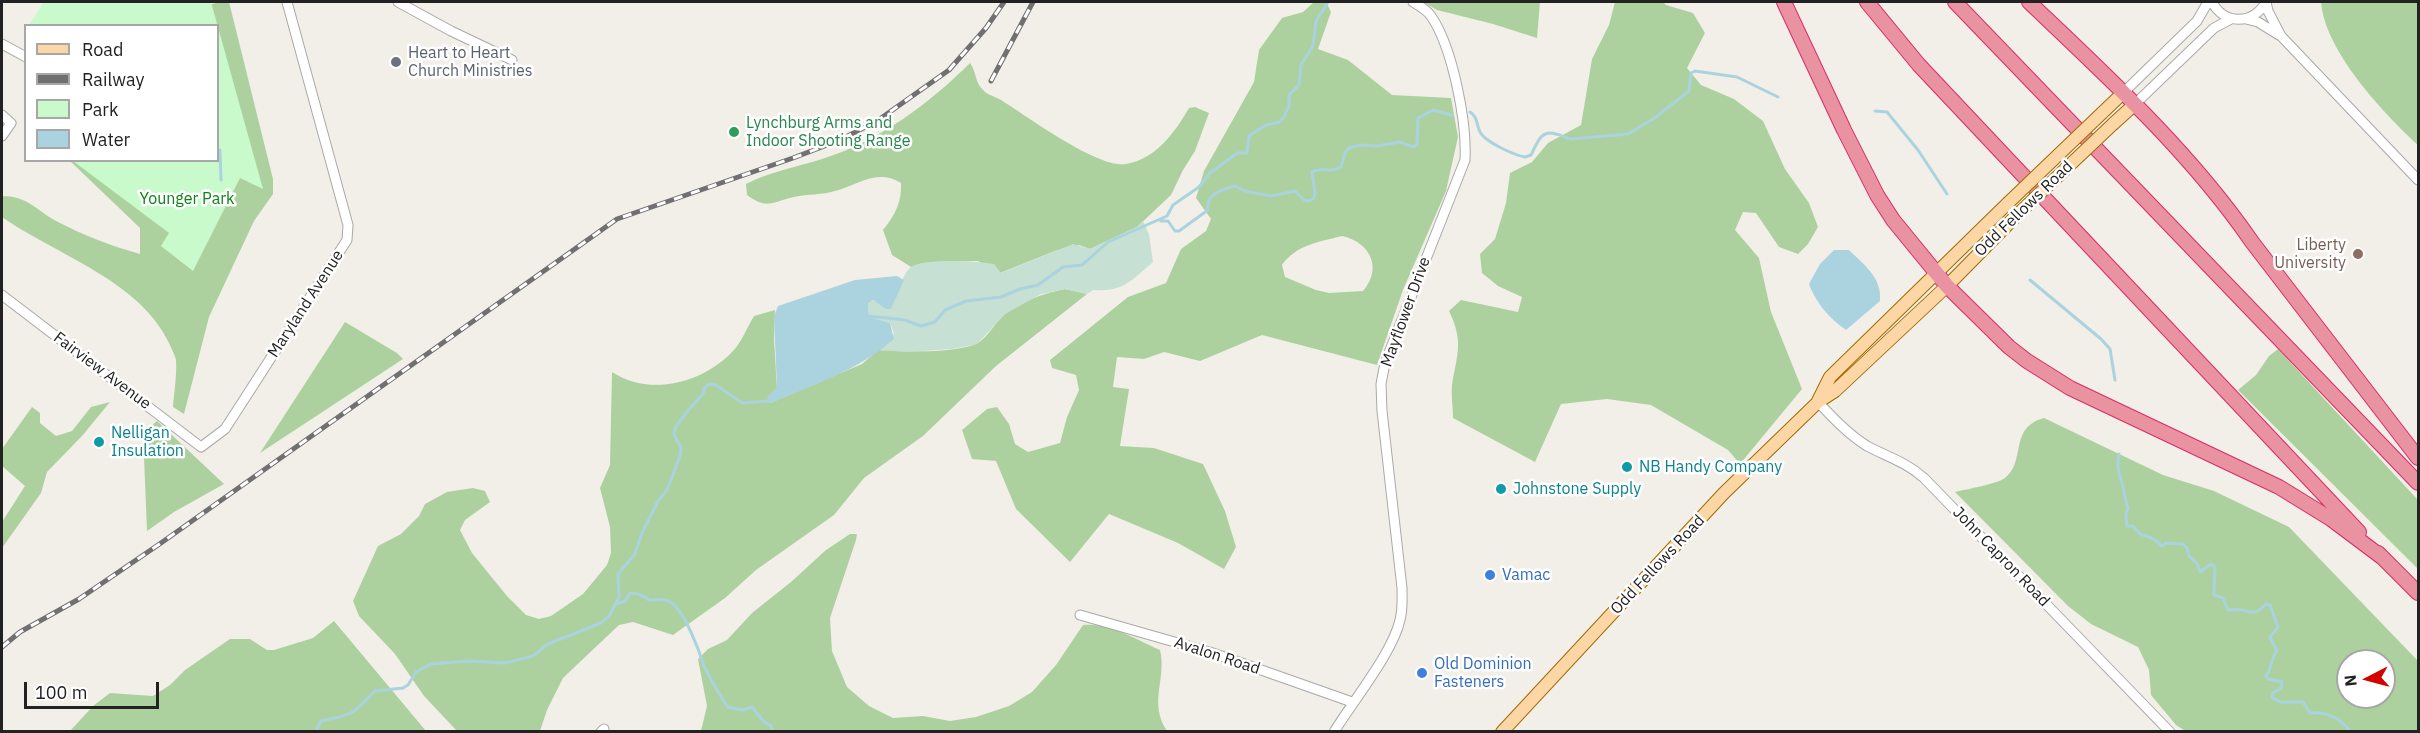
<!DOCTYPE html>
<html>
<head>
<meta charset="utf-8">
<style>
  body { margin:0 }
  #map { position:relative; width:2420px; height:733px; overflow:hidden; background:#f2efe9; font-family:"IBM Plex Sans",sans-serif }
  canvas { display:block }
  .frame { position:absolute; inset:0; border:3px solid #222; pointer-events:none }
  .legend { position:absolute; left:24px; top:24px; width:195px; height:138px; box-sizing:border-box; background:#fff; border:2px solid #a7a7a7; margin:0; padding:8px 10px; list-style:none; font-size:18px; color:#222 }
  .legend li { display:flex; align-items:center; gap:12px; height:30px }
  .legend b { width:30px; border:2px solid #a7a7a7 }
  .north { position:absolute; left:2336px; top:649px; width:60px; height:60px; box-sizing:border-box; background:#fff; border:2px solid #a7a7a7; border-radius:50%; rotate:264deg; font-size:16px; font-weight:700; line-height:24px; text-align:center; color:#222 }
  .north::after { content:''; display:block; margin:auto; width:21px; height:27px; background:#d40000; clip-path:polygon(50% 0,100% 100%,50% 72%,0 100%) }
  .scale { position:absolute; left:24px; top:682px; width:135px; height:27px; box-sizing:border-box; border:3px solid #222; border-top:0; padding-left:8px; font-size:18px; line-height:21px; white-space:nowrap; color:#222; -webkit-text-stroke:4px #fff; paint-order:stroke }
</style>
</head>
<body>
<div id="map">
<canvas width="2420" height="733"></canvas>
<div class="frame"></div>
<ul class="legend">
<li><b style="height:8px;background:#fcd6a4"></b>Road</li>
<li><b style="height:8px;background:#707070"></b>Railway</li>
<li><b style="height:16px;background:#c8facc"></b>Park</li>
<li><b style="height:16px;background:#aad3df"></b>Water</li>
</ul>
<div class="north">N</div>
<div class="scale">100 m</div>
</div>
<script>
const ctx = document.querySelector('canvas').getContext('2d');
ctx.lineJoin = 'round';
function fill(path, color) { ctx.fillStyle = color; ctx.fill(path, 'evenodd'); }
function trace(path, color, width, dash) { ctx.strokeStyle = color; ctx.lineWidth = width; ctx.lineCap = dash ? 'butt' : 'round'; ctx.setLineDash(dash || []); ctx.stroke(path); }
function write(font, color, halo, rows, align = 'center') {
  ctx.font = font + ' "IBM Plex Sans",sans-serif'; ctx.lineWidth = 5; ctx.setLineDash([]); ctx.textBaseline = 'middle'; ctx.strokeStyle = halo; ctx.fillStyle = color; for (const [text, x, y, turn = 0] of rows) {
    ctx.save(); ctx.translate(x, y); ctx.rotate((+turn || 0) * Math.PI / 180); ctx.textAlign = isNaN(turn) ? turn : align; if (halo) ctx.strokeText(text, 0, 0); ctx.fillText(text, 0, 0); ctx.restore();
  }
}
fill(new Path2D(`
  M220,2H229L273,179V194L254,221L209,317L184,414L173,407C174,392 177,375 176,360C175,355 171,348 169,343C139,280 56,255 2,217V196C27,196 35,209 56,221C83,235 111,246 140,254V228L70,161L218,160V26L205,6Z
  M1314,2H1326L1331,12L1318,49L1348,60L1392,95L1451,98L1458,137L1446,191L1403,290L1377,365L1262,335L1200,361L1164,352L1144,359L1117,357L1113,387L1129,389L1120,446L1154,448L1203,464L1225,511L1236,547L1224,569L1178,543L1109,514L1070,562L1016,509L996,461L972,459L962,430L987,409L997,407L1009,424L1015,444L1028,452L1060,443L1067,417L1079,390L1076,375L1052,368L1050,360L1128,297L1166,283L1181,249L1206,231L1211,219L1196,198L1204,171L1254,82L1259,50L1282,18L1303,12ZM1342,236C1370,242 1383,268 1363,291L1329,293L1316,290L1285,277L1282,265C1296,245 1319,242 1342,236Z
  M1423,2H1540L1537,38L1493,24L1437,10Z
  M1615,2H1663L1666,5L1693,13L1705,33L1687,68L1701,85L1734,99L1763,121L1785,169L1809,203L1818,227L1808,244L1798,254L1779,247L1756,213L1743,212L1735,230L1759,258L1771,312L1802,389L1740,464L1728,450L1651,405L1607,399L1561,404L1535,462L1453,418C1453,407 1451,395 1452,385C1457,354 1464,342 1449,311L1461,300L1518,312L1522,297L1498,286L1482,273L1480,254L1495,239L1506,203L1510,173L1532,162L1548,143L1581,125L1592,59L1609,25Z
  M2321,2H2418V145C2383,113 2325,51 2321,2Z
  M970,63C977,72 974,82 984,91C989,96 998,97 1004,102C1028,117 1099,169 1126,164C1156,159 1175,132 1189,108L1195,107L1209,113L1195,151L1183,170L1171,195L1137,227L1090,249L1079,245L1055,251L1000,273L978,261L933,262L911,267L892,255L883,230C895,215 902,202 901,183C877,168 858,185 835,191C822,195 808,194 794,197C772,202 767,210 747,195L746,184C771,171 798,167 825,158C879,141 930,103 970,63Z
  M1065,289L1087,294L996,366L923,436L864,478L834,515L756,570L725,598L673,635L633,622L619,625L563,678L547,710L540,731H457L424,696L395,654L359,616L353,601L378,546L401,534L419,516L425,504L447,492L473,488L485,491L490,502L465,520L460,530L472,553L507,596L526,615L539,619L551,616L583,594L607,565L611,553L610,527L600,488L610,465L612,372C650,397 702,383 732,352C741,344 747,327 754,316L775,310L774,339L777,389L770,403L862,364L878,350C906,351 950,354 976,344C987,339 995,322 1005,314C1022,301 1044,293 1065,289Z
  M345,322L397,353L403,359L260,453Z
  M2278,349L2418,500V569L2238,390L2256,375L2269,356Z
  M110,402L82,436L47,472L41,493L2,548V522L25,486L2,466V449L32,407L40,413V423L56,436L72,431L91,407Z
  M2044,418L2163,475L2214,491L2289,527L2418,661V731L2187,732L2176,725L2151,695L2149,670L2138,647L2091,624L2068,606L1955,492C1967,489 1997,484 2005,478C2027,460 2008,428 2044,418ZM2348,661H2384V697H2348Z
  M157,421L224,484L174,512L147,531L143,433Z
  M850,534H857L856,540L830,618L832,651L847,687L869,706L893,718L923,716L950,721L976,717L1009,706L1032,692L1056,665L1083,625C1109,622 1137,640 1160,650C1167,679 1148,702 1167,731H701L707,706L698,659L708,649L727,640L752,613L791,582L826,550Z
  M334,621L426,731H70L93,706L110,693L153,696L170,685L185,670L230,639H250L267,650H274L313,638Z`), '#add19e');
fill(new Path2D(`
  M1143,221L1149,234L1153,262C1131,281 1123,292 1093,290L1087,294L1065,289L1041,294L1005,314L977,344L953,349L908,352L878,350L889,344L894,333L890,323L869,318L868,303L870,300C879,301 883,309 891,309C896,299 903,272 911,267C924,258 978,261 994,264L1001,273L1073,244L1090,249L1137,227Z`), '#c6e0d4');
fill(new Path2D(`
  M44,2H211L263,189L240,178L193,271L161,246L169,233L73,161L218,160V26L29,25Z`), '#c8facc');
fill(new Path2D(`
  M1834,250H1849C1865,266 1882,277 1880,301L1846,330C1829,318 1816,303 1809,284L1820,264Z
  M897,276L904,280L891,309H886L873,300L868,303L869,317L890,323L894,339C859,370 813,385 770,403L768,401L767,397L777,388L774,316L778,306L855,280Z`), '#aad3df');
trace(new Path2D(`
  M1875,111L1887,112L1918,150L1947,194
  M1470,112C1478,117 1476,124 1480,132C1485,142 1514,155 1525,157L1531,155C1537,144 1540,129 1556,134C1562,135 1565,138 1571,139L1628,134L1656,117L1689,91L1691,73L1695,71L1737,77L1778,97
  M220,150L221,180
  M1161,221H1168L1175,231H1179L1208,210C1206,193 1221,190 1235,186L1245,191L1271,196L1295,191L1304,200L1309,201L1314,198L1315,193L1312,172C1321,166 1331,174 1341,167L1345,153L1349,148L1360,145L1378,146L1399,142L1414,147L1417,144L1418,118L1433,110L1452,115
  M2030,280L2101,339L2110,349L2115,380
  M869,316L905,320L921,326L935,322L945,310L966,301L1001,297L1020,289L1038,285L1063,267L1082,265L1108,242L1167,216L1173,205L1199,187L1210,173L1237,153H1247L1249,136L1266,125L1279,122L1284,117L1289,106V95L1299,85L1301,65L1313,46L1316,21L1328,2
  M2119,454C2117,468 2118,470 2122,483C2125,492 2124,499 2128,507L2126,514L2127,526H2133L2140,534L2154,539L2162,546L2166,543L2183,544L2187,548L2189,556L2197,564L2200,572L2211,564L2215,567L2214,595L2223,598L2228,610C2233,610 2240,609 2243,610C2255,614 2257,613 2266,604L2270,605L2278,627L2270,637L2277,651C2270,659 2272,669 2266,676L2268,679L2282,682L2281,688L2273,693L2272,697L2280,702H2303L2310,713C2327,711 2341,719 2351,732
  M616,604L625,601L630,593C638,593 643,595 649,600C657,600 664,598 672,603C685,613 699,650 704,666C708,675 722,699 728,707L742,710L752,707L763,721L771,726L773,732
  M315,732L321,721C354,714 352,715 375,691L403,688L408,685L416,672L431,664L468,661L505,663L533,656L548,644L601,623L610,615L619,597L618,574L635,554L642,533L657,503L668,488L680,456L681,447C678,442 675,438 674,433C674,424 698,400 704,392V388L709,384L716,385L742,403L768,401`), '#aad3df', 3);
const minor = new Path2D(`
  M398,2L451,31L512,60
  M2212,2C2224,25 2253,25 2266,2
  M2266,2L2268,11L2281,36L2418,180
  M2246,19L2258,22L2279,35
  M2,44L26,57
  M2123,93L2197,21L2208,2
  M2135,104L2214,28L2231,19
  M2,115L11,123L2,136
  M2,295L201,447L225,429L347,240L348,225L287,2
  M1818,402C1833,418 1848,434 1867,446C1888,457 1906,462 1924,478L2170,732
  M1080,615L1213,653L1352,702
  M601,732L604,729
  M1334,732C1353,701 1393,652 1400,620C1403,609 1402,599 1402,588L1382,411L1381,384L1385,363L1465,160C1467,123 1453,48 1431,16C1427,10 1420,6 1413,2`);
const major = new Path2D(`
  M2102,113L2123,93
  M2113,124L2135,104
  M1818,401L1830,377L2008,203
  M1502,732L1724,493L1818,402L1835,391L1947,286L2018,214`);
const highway = new Path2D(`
  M1784,2L1844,130L1877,195L1893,220L1947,286L2009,347L2027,361L2070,388L2279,487L2331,519L2383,558
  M1867,2L1919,65L2359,532
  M1955,2L2418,483
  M2029,2C2108,77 2190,152 2252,242L2418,458
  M2378,553L2418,593`);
trace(minor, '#a9a9a9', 11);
trace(major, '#a06b00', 14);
trace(highway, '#dc2a67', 16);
trace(minor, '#fff', 9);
trace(major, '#fcd6a4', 12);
trace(highway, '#e892a2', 14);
const rail = new Path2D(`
  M991,81L1033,2
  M2,647L20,632L79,599L161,543L617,219L793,158L840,140L877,121L949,70L986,28L1004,2`);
trace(rail, '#707070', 5);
trace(rail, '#fff', 3, [9]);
const majorBridge = new Path2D(`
  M2008,203L2102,113
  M2018,214L2113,124`);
trace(majorBridge, '#a06b00', 14, []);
trace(majorBridge, '#fcd6a4', 12);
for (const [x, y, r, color] of [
  [396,62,6,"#6b7280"],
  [734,132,6,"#2e9e5b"],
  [2358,254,6,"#8d6e63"],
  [99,442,6,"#0f9aa8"],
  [1627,467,6,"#0f9aa8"],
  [1501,489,6,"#0f9aa8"],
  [1490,575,6,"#3f7fe0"],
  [1422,673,6,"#3f7fe0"]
]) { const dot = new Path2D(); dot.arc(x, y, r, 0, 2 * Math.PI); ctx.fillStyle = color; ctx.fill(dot); trace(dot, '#fff', 2); }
write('16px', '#5b616d', '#fff', [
  ["Heart to Heart",408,53],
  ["Church Ministries",408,71]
], 'left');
write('16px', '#27864d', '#fff', [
  ["Lynchburg Arms and",746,123],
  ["Indoor Shooting Range",746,141]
], 'left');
write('16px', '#0c8416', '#fff', [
  ["Younger Park",187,199]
]);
write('16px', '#222', '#fff', [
  ["Odd Fellows Road",2024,209,-44],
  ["Maryland Avenue",306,304,-57],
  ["Mayflower Drive",1406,312,-70],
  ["Fairview Avenue",102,371,37],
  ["John Capron Road",2001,557,46],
  ["Odd Fellows Road",1658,565,-47],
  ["Avalon Road",1217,656,18]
]);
write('16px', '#785e54', '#fff', [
  ["Liberty",2346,245],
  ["University",2346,263]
], 'right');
write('16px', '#0d838f', '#fff', [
  ["Nelligan",111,433],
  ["Insulation",111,451],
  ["NB Handy Company",1639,467],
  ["Johnstone Supply",1513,489]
], 'left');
write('16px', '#366cbe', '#fff', [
  ["Vamac",1502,575],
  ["Old Dominion",1434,664],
  ["Fasteners",1434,682]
], 'left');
</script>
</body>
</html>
